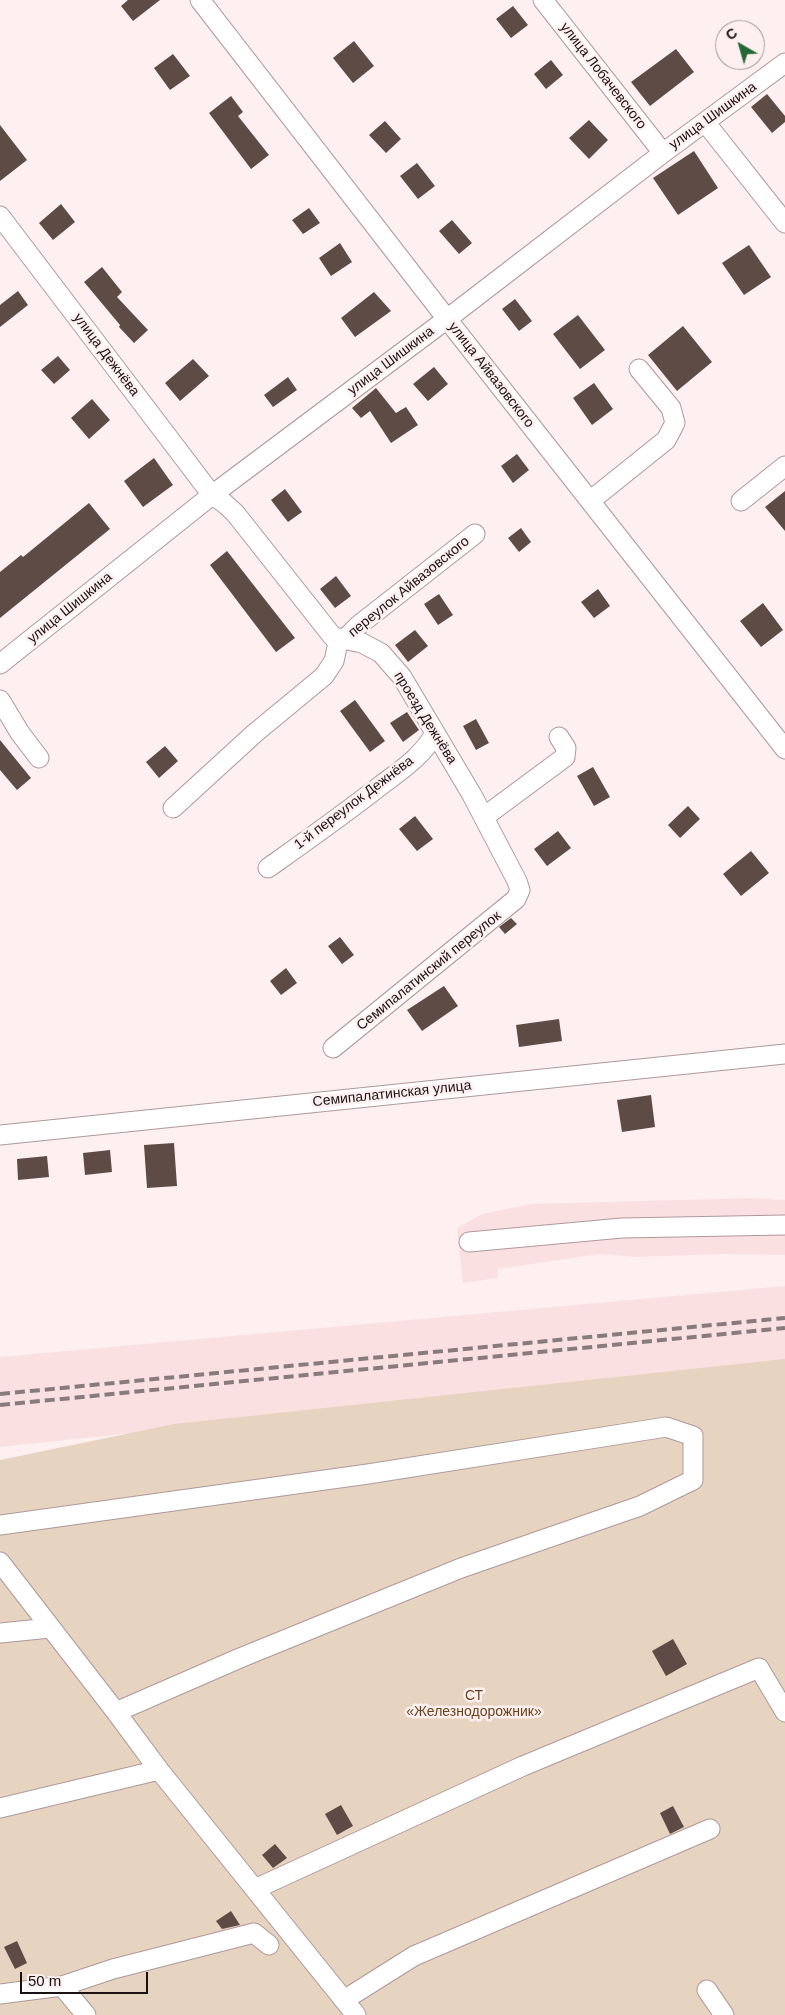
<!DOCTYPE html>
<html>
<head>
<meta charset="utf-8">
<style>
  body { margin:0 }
  #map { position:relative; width:785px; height:2015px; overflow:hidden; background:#feeff0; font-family:Helvetica,sans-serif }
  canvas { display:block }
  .north { position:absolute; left:715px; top:20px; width:50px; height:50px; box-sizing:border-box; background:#feeff0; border:1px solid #a29697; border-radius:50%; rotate:322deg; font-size:14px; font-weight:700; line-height:20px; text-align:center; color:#191112 }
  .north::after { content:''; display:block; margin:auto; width:18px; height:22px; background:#246935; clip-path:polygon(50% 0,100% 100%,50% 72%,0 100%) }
  .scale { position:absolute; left:20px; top:1972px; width:128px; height:22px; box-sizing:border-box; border:2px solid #191112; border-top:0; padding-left:6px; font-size:15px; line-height:18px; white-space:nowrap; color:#191112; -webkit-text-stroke:4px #feeff0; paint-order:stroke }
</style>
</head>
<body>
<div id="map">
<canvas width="785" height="2015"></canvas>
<div class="north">С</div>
<div class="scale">50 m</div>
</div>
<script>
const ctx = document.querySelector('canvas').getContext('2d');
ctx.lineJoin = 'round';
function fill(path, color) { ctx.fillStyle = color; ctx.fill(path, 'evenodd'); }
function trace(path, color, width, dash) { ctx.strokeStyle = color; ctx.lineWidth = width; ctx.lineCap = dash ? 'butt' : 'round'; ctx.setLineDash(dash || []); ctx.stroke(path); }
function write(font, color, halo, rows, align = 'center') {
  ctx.font = font + ' Helvetica,sans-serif'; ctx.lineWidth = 5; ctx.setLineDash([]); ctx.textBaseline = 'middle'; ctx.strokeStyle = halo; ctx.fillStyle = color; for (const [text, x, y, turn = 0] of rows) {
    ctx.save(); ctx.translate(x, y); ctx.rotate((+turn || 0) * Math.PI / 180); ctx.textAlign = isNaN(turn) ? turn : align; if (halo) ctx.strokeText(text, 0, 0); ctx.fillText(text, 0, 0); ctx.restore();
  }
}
fill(new Path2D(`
  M753,1198L785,1200V1255L723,1254L635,1257L601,1254L498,1269V1278L463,1283L457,1228L482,1214L531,1204Z
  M785,1286V1364L0,1447V1357Z`), '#fbe0e2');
fill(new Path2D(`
  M785,1359V2015H0V1460L174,1424Z`), '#e6d3c0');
fill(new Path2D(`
  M128,0H160L133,21L121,6Z
  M513,6L528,25L511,38L496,19Z
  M354,41L374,66L353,83L333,58Z
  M676,49L694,72L650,106L631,82Z
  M173,54L190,76L170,90L154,68Z
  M551,60L563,75L546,89L534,74Z
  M767,94L785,116V122L772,133L751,107Z
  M231,96L243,112L238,116L269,155L251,169L209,113Z
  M589,120L608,140L589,159L569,138Z
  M385,121L401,139L386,153L369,135Z
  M0,125L27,160L0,181Z
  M694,151L718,188L678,215L653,178Z
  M417,163L435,186L418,199L400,176Z
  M61,204L75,222L53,240L39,223Z
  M309,208L320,223L303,234L292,220Z
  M452,220L472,243L459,254L439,231Z
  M340,243L352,262L331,276L319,258Z
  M749,245L771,277L744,295L722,263Z
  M102,267L122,292L117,297L148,330L134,343L119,327L120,325L84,282Z
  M18,291L28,305L0,327V305Z
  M374,292L391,311L355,337L341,318Z
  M515,299L532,321L519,331L502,309Z
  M578,315L605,350L580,369L553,334Z
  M683,326L712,362L677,391L648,355Z
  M58,356L70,370L54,384L41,370Z
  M193,359L209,376L180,401L165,383Z
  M434,367L448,384L428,401L413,384Z
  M288,377L297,390L273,407L264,395Z
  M594,383L613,409L592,425L573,398Z
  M376,388L396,413L406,407L418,425L391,443L370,411L361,418L352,408Z
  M92,399L110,420L89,439L71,418Z
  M517,454L529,470L513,483L501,466Z
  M154,458L173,485L143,507L124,481Z
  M285,489L302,512L288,522L271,500Z
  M785,491V531L765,507Z
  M89,503L110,529L0,618V572L21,555L23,557Z
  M521,528L531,542L519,552L508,538Z
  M227,551L295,638L276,652L210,565Z
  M336,576L351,596L335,608L320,589Z
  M598,589L610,606L594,618L581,602Z
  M439,594L453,615L438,625L424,604Z
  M763,603L783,630L761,647L740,621Z
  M415,630L428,646L408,662L395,645Z
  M355,700L385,741L370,752L340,711Z
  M407,712L419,730L403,742L390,723Z
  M476,719L489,743L476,750L463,726Z
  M0,740L31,778L17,790L0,770Z
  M165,746L178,761L159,778L146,762Z
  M593,767L610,797L594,806L577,776Z
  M688,806L700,819L680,838L668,825Z
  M415,816L433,839L417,851L399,829Z
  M558,831L571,848L547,866L534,849Z
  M751,851L769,873L741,896L723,874Z
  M511,918L517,924L505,934L499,927Z
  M340,937L354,955L342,964L328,946Z
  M286,968L297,983L281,995L270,981Z
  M444,986L458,1006L422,1031L407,1010Z
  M559,1019L562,1041L519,1047L516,1025Z
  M651,1095L655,1127L622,1132L617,1100Z
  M174,1143L177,1186L147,1188L144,1145Z
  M110,1150L112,1172L85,1175L83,1153Z
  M47,1156L49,1177L18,1180L17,1159Z
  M673,1639L687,1664L666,1676L652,1651Z
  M341,1805L353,1826L337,1835L325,1814Z
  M673,1806L684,1827L670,1834L660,1813Z
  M275,1844L287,1858L273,1868L262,1855Z
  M231,1911L240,1925L222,1929L216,1921Z
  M17,1941L27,1963L15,1969L4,1947Z`), '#5e4b45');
const minor = new Path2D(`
  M200,0L447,319L785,749
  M543,0L663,153
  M705,122L785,223
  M0,216L212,495L224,503L235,513L333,637L362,643L381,653L402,677L472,795L517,881L520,890L516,899L333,1048
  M590,501L666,440L675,423L671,408L639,369
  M741,501L785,466
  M344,640L359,625L475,534
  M0,664L212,495L447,319L663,153L785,63
  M0,700L20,733L39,758
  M173,808L255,733L324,676L334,661L339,638
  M484,817L565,757L566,748L559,737
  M268,868C306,841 343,815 380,786C400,771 423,756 435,733
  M0,1135L785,1054
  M469,1242L622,1228L785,1225
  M0,1525L368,1474L666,1427L693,1436V1480L640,1506L461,1568L240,1658L116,1712
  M0,1562L116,1712L159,1770L356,2015
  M0,1633L50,1628
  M0,1808L159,1770
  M255,1889L523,1766L759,1668L785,1712
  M62,1986L86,2015
  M707,1990L724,2015
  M0,1994L62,1986L113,1969L254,1933L269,1945
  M344,2000L414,1956L710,1829`);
trace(minor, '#af989a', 21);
trace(minor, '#fff', 19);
trace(new Path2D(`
  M0,1394L785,1318
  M0,1405L785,1328`), '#877c7d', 4, [10, 5]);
write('14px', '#191112', '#feeff0', [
  ["улица Лобачевского",603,76,52],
  ["улица Шишкина",713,116,-36],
  ["улица Дежнёва",106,355,53],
  ["улица Шишкина",391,361,-37],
  ["улица Айвазовского",491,375,52],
  ["переулок Айвазовского",409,587,-39],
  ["улица Шишкина",70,608,-39],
  ["проезд Дежнёва",425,718,58],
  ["1-й переулок Дежнёва",354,803,-37],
  ["Семипалатинский переулок",429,971,-39],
  ["Семипалатинская улица",392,1094,-6]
]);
write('14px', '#684419', '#feeff0', [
  ["СТ",474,1696],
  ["«Железнодорожник»",474,1712]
]);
</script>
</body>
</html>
